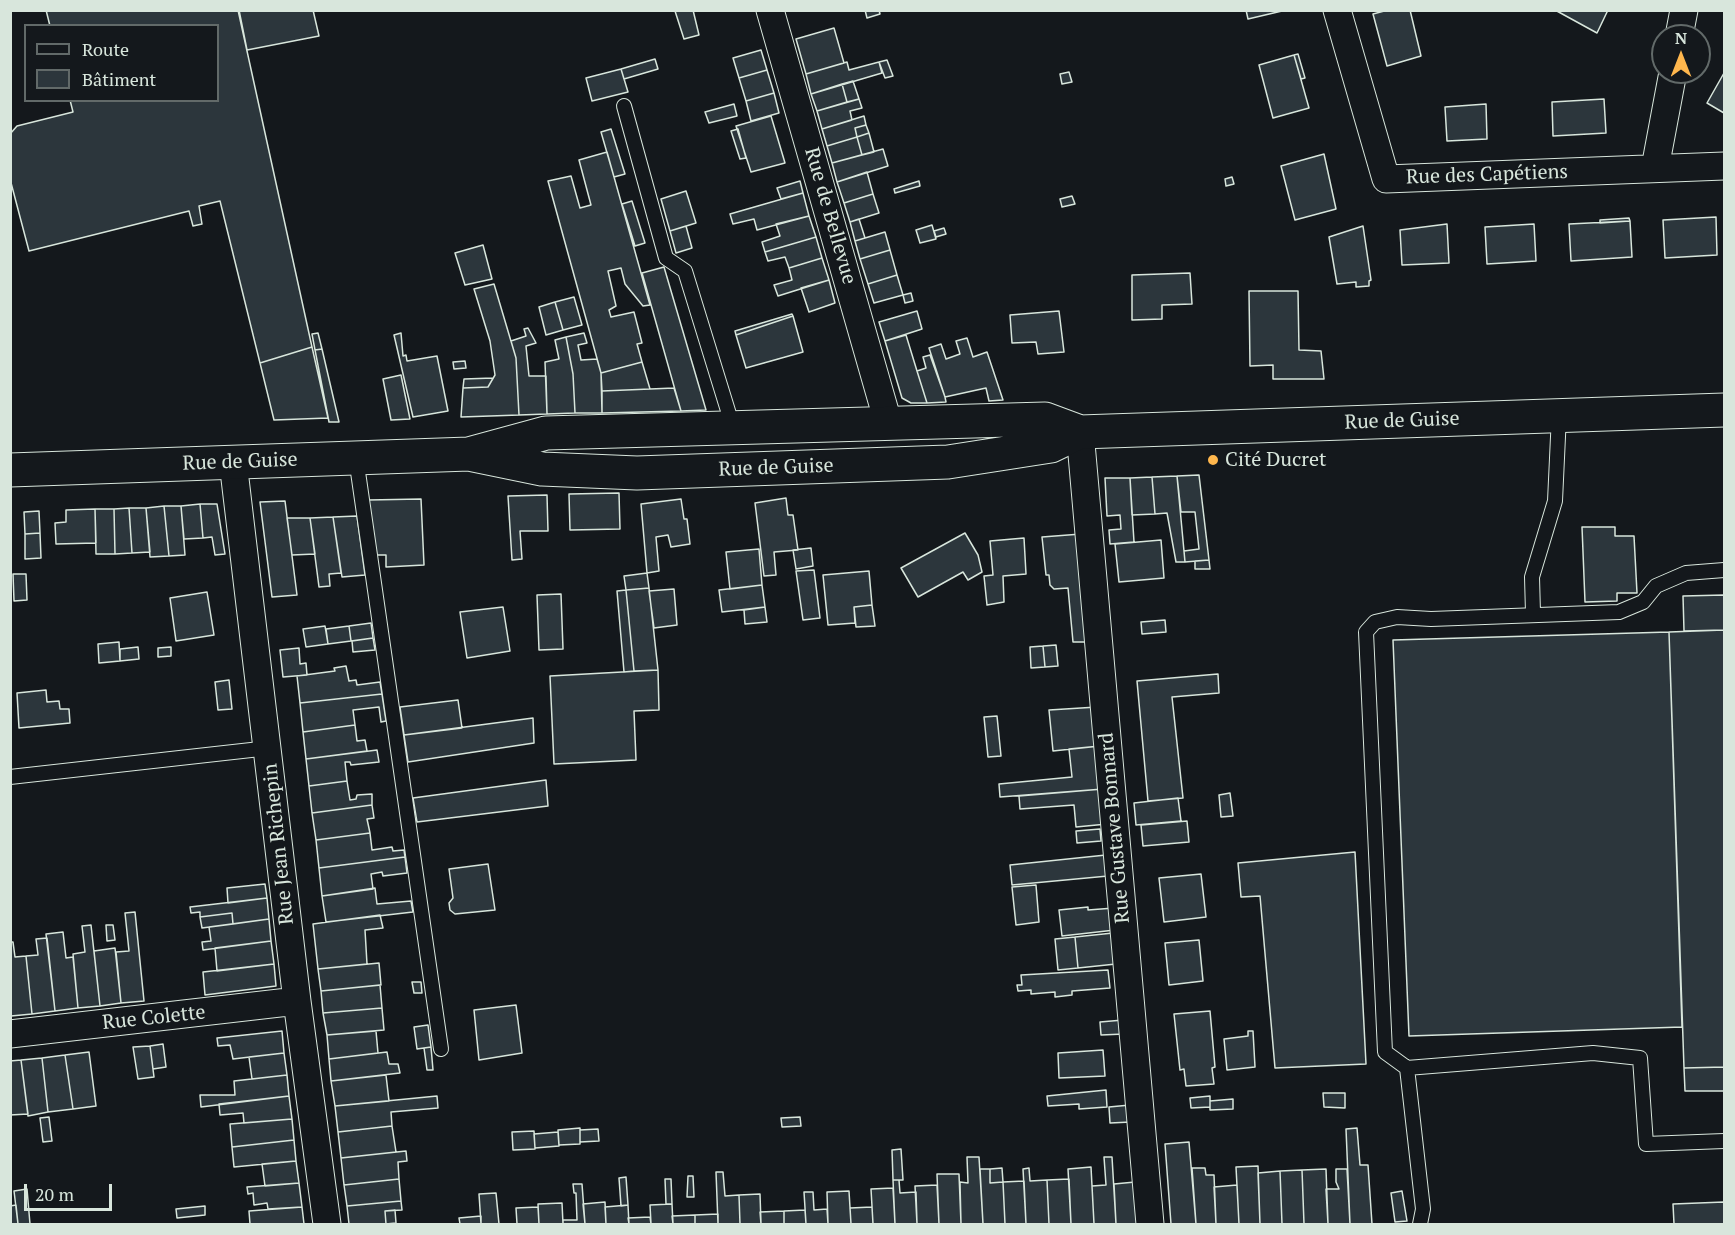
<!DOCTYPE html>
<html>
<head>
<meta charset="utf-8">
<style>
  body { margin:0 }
  #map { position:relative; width:1735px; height:1235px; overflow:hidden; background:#14181c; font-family:"PT Serif",serif }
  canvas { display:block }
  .frame { position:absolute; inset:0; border:12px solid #d8e6dc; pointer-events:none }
  .legend { position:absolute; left:24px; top:24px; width:195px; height:78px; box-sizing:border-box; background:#14181c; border:2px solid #626a69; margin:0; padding:8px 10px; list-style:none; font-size:18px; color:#d8e6dc }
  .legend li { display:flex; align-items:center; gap:12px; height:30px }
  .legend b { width:30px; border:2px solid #626a69 }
  .north { position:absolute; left:1651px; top:24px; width:60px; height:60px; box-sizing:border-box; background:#14181c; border:2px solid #626a69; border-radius:50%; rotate:0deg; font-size:16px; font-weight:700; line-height:24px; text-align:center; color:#d8e6dc }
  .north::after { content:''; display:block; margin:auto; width:21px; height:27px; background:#ffb74d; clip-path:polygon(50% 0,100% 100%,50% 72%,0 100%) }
  .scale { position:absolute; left:24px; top:1184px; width:88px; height:27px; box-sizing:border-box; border:3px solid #d8e6dc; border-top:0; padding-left:8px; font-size:18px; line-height:21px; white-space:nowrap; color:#d8e6dc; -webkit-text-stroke:4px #14181c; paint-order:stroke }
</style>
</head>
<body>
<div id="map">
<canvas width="1735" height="1235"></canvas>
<div class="frame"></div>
<ul class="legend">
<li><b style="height:8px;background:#14181c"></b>Route</li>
<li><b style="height:16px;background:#2c363c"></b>Bâtiment</li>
</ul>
<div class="north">N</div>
<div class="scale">20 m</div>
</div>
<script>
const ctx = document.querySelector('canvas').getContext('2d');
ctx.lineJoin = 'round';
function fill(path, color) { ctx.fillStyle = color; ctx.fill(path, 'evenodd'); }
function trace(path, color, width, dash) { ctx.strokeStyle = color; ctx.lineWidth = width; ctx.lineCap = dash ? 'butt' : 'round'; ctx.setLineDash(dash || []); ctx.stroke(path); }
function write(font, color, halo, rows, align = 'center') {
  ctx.font = font + ' "PT Serif",serif'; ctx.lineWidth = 4.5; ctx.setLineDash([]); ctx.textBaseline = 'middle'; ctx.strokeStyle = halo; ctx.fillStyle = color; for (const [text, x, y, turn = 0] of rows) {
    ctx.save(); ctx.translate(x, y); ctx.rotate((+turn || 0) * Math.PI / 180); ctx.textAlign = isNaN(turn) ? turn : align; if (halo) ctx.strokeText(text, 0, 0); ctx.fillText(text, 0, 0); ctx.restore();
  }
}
const building = new Path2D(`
  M46,10H238L312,347L260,363L220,201L199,206L202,224L193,226L189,211L29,251L10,179V134L17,126L73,112L70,100H218V26H50Z
  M239,10H313L319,36L247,50Z
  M693,10L699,35L684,39L675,11Z
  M865,10H879L880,14L867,18Z
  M1246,10H1282V11L1248,19Z
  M1388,10H1410L1421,56L1387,66L1373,14Z
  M1555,10H1608L1597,33Z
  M834,28L844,63L806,74L796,39Z
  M761,50L767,70L739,78L733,58Z
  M1298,54L1305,78L1301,79L1294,55Z
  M1294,55L1309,108L1273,118L1259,65Z
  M655,59L658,69L624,79L621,69Z
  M887,60L893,76L885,78L879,62Z
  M847,62L849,70L879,62L882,73L811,94L806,74Z
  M621,69L628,92L592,101L586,78Z
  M767,70L774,93L746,101L739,78Z
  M1069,72L1072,82L1062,84L1060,74Z
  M1724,73V113L1707,103Z
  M853,81L859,99L847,102L842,84Z
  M842,84L847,102L817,111L811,94Z
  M774,93L779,113L751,121L746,101Z
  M859,99L862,108L850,111L852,120L822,129L817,111Z
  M1604,99L1606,133L1553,136L1552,102Z
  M734,104L737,116L709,123L705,112Z
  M1486,104L1487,139L1447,141L1445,107Z
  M771,116L785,163L751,172L736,126Z
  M864,116L866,125L855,128L857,137L827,146L822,129Z
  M866,125L869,133L857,137L855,128Z
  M611,129L625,174L614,177L601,132Z
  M738,129L746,158L740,159L731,131Z
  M869,133L874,152L862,155L857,137Z
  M857,137L862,155L832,163L827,146Z
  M883,149L888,166L837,182L832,163Z
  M607,152L650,305L643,306L625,284L621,268L608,271L616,306L609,310L611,317L634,312L642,343L637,344L642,362L601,373L548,181L571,176L580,208L591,205L579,160Z
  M1324,154L1336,209L1295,220L1281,166Z
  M867,172L873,194L844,203L837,182Z
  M1232,177L1234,184L1226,186L1225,179Z
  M800,181L803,193L781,199L777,188Z
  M919,181L920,186L895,193L894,189Z
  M686,191L696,223L670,231L661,199Z
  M803,193L809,216L757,230L754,219L733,224L730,214Z
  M873,194L879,213L850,222L844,203Z
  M1072,196L1075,204L1062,207L1060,199Z
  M632,201L645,243L635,246L622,204Z
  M809,216L816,237L765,252L762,242L780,236L776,224Z
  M1716,217L1717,255L1665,258L1663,220Z
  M1629,218L1630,221L1600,223V220Z
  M859,219L865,238L855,241L850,222Z
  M1630,221L1632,257L1571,261L1569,224Z
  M1447,224L1449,263L1402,265L1400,230Z
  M1534,224L1536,261L1487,264L1485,227Z
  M932,225L936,239L920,243L916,230Z
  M686,226L692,248L676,253L670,231Z
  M1363,226L1371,280L1369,281V286L1356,287V282L1337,284L1329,237Z
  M944,228L946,234L936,237L934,231Z
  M885,232L890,250L860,259L855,241Z
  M816,237L822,258L789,268L785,257L768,261L765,252Z
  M483,245L492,279L465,285L455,253Z
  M890,250L897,275L868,284L860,259Z
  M822,258L829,280L778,296L774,285L792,280L789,268Z
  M664,267L706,410L681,411L642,273Z
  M1190,273L1192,304L1162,305V319L1132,320V275Z
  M897,275L903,295L874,303L868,284Z
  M829,280L835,303L809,312L801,288Z
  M494,284L516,358L519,415L461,417L463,388L488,387L495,375L490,341L474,289Z
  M1249,291H1298L1299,350L1321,351L1324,379H1273V365L1250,366Z
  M911,293L913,301L905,303L903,295Z
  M574,297L582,325L563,330L555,302Z
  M555,302L563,330L546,335L539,307Z
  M917,311L922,329L885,341L879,322Z
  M1059,311L1064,352L1038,354L1036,342L1012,343L1010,315Z
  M792,314L793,316L736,335L735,331Z
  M793,316L803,352L746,368L736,335Z
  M528,328L536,343L526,346L529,376H546L547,414L519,415L516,358L511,341L526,336L524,329Z
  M318,333L322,349L315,350L312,334Z
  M401,333L403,356L406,355L407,361L437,356L448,411L413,417L394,335Z
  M584,333L587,343L578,345L581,360L597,359L601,373L602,413H575L573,374L566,337Z
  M906,335L917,371L927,403H911L902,398L885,341Z
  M566,337L573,374L575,413L547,414L545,362L559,359L555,340Z
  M967,338L973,357L987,352L1003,400L989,401L986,388L945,397L929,348L941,344L946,359L960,354L956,341Z
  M312,347L328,418L274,420L260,363Z
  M322,349L339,422H329L315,350Z
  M930,355L945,397L946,402L927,403L917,371L926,368L923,357Z
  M465,361L466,368L454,369L453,362Z
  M642,362L650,389L602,391L601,373Z
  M401,375L410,419L391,420L383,379Z
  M493,378L488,387L463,388L464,379Z
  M674,388L681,411L602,413V391Z
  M1199,475L1209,560L1185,562L1184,551L1199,549L1195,512H1181L1177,476Z
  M1177,476L1185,562H1176L1167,513L1155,514L1152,477Z
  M1152,477L1155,514L1132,515L1130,478Z
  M1105,478H1130L1134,542L1110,544L1109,530L1121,529L1120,515L1107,516Z
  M619,493L620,529L570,530L569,494Z
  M547,495L548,531H520L522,559L512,560L508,496Z
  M786,498L788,515H793L798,550L774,552L776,575L764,576L755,503Z
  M421,499L424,565L386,567V555H371L368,500Z
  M681,499L684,519H687L690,544L671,547L668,535L656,537L659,571L647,573L641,504Z
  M285,501L297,595L272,597L260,502Z
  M200,504L203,538L184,539L181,506Z
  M200,504H217L225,554L215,555L212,537L203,538Z
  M164,506H181L185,555L169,556Z
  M164,506L169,556L150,557L146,508Z
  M129,508L132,553L115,554L114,509Z
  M129,508H146L150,552L132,553Z
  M95,509H114L115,554H96Z
  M95,509L96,543L56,544L55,523L66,522V510Z
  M39,511L40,533L25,534L24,512Z
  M357,516L365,575L342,577L333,517Z
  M333,517L341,573L329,574L330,586L319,587L310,518Z
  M287,518H310L315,554L292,555Z
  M1582,527H1615V536H1634L1637,593H1617V601L1585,602Z
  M40,533L41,558L25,559V534Z
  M965,533L978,555L982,572L968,580L963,572L918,597L901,568Z
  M1081,534L1086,642H1073L1068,588L1054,589L1050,585L1049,575H1046L1042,537Z
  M1024,538L1026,574L1003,576L1004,602L987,605L984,576L993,575L990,541Z
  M1161,540L1164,578L1119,582L1115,544Z
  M811,548L813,566L796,569L793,550Z
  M759,549L762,585L730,589L726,552Z
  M1209,560L1210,569H1195V561Z
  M814,570L820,618L803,620L796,571Z
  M869,571L872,605L854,607L855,623L828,625L823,575Z
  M647,573L649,588L626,590L624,576Z
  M13,574H26L27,600L14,601Z
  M762,585L765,607L722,612L719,590Z
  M649,588L658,670L634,671L626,590Z
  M674,589L677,625L654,628L649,591Z
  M626,590L634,671L624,672L617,591Z
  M207,592L214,635L176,641L170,598Z
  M561,594L563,649L539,650L537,595Z
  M1724,595V630L1684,631L1683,596Z
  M872,605L875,626L856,627L854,607Z
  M503,607L510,651L467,658L460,612Z
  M765,607L767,622L745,624L744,610Z
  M1165,620L1166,632L1142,634L1141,622Z
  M371,623L373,638L351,641L349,626Z
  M325,626L328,644L306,647L303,629Z
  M349,626L351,641L328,644L326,629Z
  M1724,630V1067L1684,1068L1669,632Z
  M1669,632L1682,1027L1409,1036L1393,640Z
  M373,638L375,650L353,652L352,641Z
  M119,642L120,661L99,663L98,644Z
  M1056,645L1058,666L1045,667L1043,646Z
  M1043,646L1045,667L1031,668L1030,647Z
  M138,647L139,659L120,661V649Z
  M171,647V656L158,657V648Z
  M299,648L300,664L306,663L307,675L283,677L280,650Z
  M346,666L349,681L356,680L357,685L380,682L382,694L300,703L297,676L335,671L334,668Z
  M658,670L659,710L634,711L636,760L554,764L550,676Z
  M1218,674L1219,693L1172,697L1183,798L1148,801L1137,681Z
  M229,680L232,709L218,710L215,682Z
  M46,690L47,702L59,701L60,709H69L70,723L19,728L17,693Z
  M382,694L386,721L381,722L379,707L353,710L355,725L303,732L300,703Z
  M458,700L462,728L404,735L400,707Z
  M1097,707L1100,746L1053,751L1049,710Z
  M997,716L1001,756L988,757L984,717Z
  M533,718L534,743L408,762L404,735Z
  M355,725L357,741L365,740L367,751L306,759L303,732Z
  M1100,746L1103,789L1000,797L999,784L1072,777L1069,749Z
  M377,750L379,762L351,765L350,762H345L347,781L309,786L306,759Z
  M546,780L548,806L417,822L413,798Z
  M347,781L350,800L356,799L357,795L372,794V805L312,813L309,786Z
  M1103,789L1107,824L1076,827L1074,805L1020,809L1019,796Z
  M1230,793L1233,816L1221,817L1219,795Z
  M1178,798L1181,821L1136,825L1134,803Z
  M372,805L374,818L367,819L370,833L316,840L312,813Z
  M1187,821L1189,842L1143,846L1141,825Z
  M1100,829L1101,841L1077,843L1076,831Z
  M370,833L372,850L392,847L393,851L404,850L405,857L319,868L316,840Z
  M1355,852L1366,1064L1275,1068L1260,896L1241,897L1238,863Z
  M1106,855L1108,876L1012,885L1010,865Z
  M405,857L407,873L383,876L382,872L371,874L373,889L322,896L319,868Z
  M488,864L495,910L455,914L450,910L449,903L453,898L449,869Z
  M1201,874L1206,917L1164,922L1159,878Z
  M265,884L267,898L228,903L227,888Z
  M1036,885L1039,922L1016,925L1012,887Z
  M375,888L377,904L411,901L413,912L326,922L322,896Z
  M267,898L269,919L233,924L232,913L200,917V912L191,913L190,907Z
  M1088,907V910L1114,908L1115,930L1062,936L1059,910Z
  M135,912L144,1001L121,1003L116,952L129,951L125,913Z
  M232,913L233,924L202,928L200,917Z
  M380,915L383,928L365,930L367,964L318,969L313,924Z
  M269,919L271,941L203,950L202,942L211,941L209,927Z
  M91,925L100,1006L78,1008L73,954L85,952L82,926Z
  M106,925H113L115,940L107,941Z
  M63,932L66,958L73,957L78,1008L55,1011L46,934Z
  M1113,933L1116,964L1078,968L1075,937Z
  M1075,937L1078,968L1058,970L1055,939Z
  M47,938L55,1011L32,1014L26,956L38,955L36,939Z
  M1199,940L1203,981L1169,985L1165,943Z
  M271,941L274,964L217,971L215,948Z
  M10,942H13L15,957L26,956L32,1014L11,1016Z
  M115,948L121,1003L100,1006L94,951Z
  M379,963L381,985L321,991L318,969Z
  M274,964L276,986L205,995L203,972Z
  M1108,970L1110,988L1072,991V995L1055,997V992L1031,994V990L1018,991L1017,985H1022L1021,975Z
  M412,982H421L422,993H414Z
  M380,985L382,1008L323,1013L321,991Z
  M516,1005L522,1053L479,1060L474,1010Z
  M382,1008L384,1030L327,1035L323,1013Z
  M1210,1011L1215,1067L1212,1068L1214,1084L1186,1086L1184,1069L1180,1070L1174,1014Z
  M1123,1020L1124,1034L1101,1035L1100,1022Z
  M428,1025L431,1047L417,1049L414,1027Z
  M282,1031L284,1053L233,1059L230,1045L218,1046L217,1038Z
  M376,1031L378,1053L329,1059L327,1035Z
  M1248,1031H1253L1255,1067L1227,1070L1224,1039L1248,1036Z
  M163,1044L166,1067L153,1069L150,1046Z
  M150,1046L154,1077L138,1079L133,1047Z
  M431,1047L433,1070H427L424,1048Z
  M1103,1050L1105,1076L1059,1078L1058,1053Z
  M89,1052L96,1106L73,1109L65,1055Z
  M387,1052L389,1064H398L400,1073L331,1081L329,1059Z
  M284,1053L287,1075L252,1079L249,1057Z
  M65,1055L73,1109L48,1112L42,1058Z
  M42,1058L48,1112L28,1116L21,1060Z
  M21,1060L28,1114L10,1115V1061Z
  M1724,1067V1091H1685L1684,1068Z
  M287,1075L289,1096L201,1107L200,1095H235L234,1081Z
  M386,1075L389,1101L335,1106L331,1081Z
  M1106,1090L1107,1107L1079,1109V1104L1048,1106L1047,1096Z
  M1323,1093H1345V1108L1324,1107Z
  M289,1096L292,1119L244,1123L243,1113L220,1115L219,1104Z
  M437,1096L438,1108L391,1112L392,1126L338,1132L335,1106Z
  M1210,1096V1107L1191,1108L1190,1098Z
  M1233,1099V1109L1210,1110V1101Z
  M1130,1105L1131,1122L1110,1123L1109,1107Z
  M49,1117L52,1141L43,1142L40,1118Z
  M800,1117L801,1126L782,1127L781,1118Z
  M292,1119L294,1140L232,1147L230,1124Z
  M392,1126L396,1152L341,1158L338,1132Z
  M580,1128V1144L559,1145L558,1130Z
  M1357,1128L1360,1165H1368L1372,1224H1350L1346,1129Z
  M598,1129L599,1141L580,1142V1130Z
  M534,1131L535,1149L513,1150L512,1132Z
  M558,1132L559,1146L535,1148L534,1134Z
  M294,1140L296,1161L234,1167L232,1147Z
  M1189,1142L1196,1224H1171L1165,1144Z
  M901,1149L903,1180H893L892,1150Z
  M406,1151L407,1161L398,1162L399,1179L344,1185L341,1158Z
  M967,1157H979L983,1224H961L960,1182L968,1183Z
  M1104,1157H1112L1116,1224H1094L1092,1186L1106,1185Z
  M296,1161L299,1183L265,1186L262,1164Z
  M1258,1166L1260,1224H1239L1236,1167Z
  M1091,1167L1094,1224H1071L1068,1169Z
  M1002,1168L1003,1182L990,1183V1169Z
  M1029,1168L1030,1181L1047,1180L1049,1224H1026L1023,1169Z
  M1192,1168H1205L1206,1175H1214L1216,1224H1196Z
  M980,1169H990V1183L1003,1182L1005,1224H983Z
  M1326,1169L1328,1224H1304L1302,1170Z
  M1336,1169H1347L1350,1224H1328L1326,1189H1339L1336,1182Z
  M1302,1170L1304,1224H1282L1280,1171Z
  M1280,1171L1282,1224H1260L1258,1173Z
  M716,1172H723L725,1196L739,1195L740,1224H718Z
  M937,1174H959L961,1224H939Z
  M688,1176H693L694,1197H687Z
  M626,1177L628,1205L621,1206L619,1178Z
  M399,1179L401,1201L347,1206L344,1185Z
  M665,1179H671L672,1204H666Z
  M1069,1179L1071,1224H1049L1047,1180Z
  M893,1180H899L900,1193L916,1192L917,1224H895Z
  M1024,1181L1026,1224H1005L1003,1182Z
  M1135,1182L1137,1224H1116L1114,1184Z
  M299,1183L302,1207L268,1209L267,1203L254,1205L253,1193L248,1194L247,1187Z
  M573,1184H582L585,1224H563V1220H577L576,1193H574Z
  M937,1185L939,1224H917L915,1186Z
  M1237,1185L1239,1224H1216L1214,1187Z
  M893,1188L895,1224H873L871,1189Z
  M27,1189L30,1224H18L14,1191Z
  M849,1191L851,1224H828L827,1192Z
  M1402,1191L1407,1221L1395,1222L1391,1193Z
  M804,1192H813L814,1210L827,1209L828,1224H806Z
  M496,1193L499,1224H517H481L479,1194Z
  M760,1194L761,1224H740L739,1195Z
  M401,1201L402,1210L385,1211L386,1224H349L347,1206Z
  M605,1202L606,1224H585L583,1204Z
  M1724,1202V1224H1674L1673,1204Z
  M562,1203L563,1224H539L538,1204Z
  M672,1204L673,1224H651L650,1205Z
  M16,1205L18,1224H10V1206Z
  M628,1205L629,1224H606L605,1207Z
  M205,1206V1215L177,1218L176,1209Z
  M302,1207L304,1224H250L249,1211Z
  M538,1207L539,1224H517L516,1208Z
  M872,1207L873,1224H851L850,1208Z
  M395,1210L396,1223L386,1224L385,1211Z
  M805,1210L806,1224H784V1211Z
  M784,1211V1224H761L760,1212Z
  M718,1214V1224H695V1215Z
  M695,1215V1224H673L672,1216Z
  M481,1216V1224H460L459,1218Z
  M650,1217L651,1224H629L628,1218Z`);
fill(building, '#2c363c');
trace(building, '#d8e6dc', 1.5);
const lane = new Path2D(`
  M624,106L666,258L685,271L733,427
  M356,458L441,1049
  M1533,613L1532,577L1555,501L1559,415
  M10,777L269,748
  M1407,1068L1593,1053L1640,1058L1646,1144L1724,1141
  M1420,1224L1423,1209L1407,1068L1385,1052L1366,632L1375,622L1397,617L1431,619L1619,612L1643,602L1656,586L1686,573L1724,570`);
const street = new Path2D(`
  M770,10L888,422
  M1337,10L1386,179L1724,166
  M1679,36L1684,10
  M1655,168L1673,72
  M1080,432L1150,1224
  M233,462L297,1001L327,1224
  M10,1034L297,1001`);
const secondary = new Path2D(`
  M469,454L542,469L637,473L948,462L1051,446L1080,432L1724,410
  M10,470L469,454L546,433L1045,419L1080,432`);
trace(lane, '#d8e6dc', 16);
trace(street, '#d8e6dc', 29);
trace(secondary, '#d8e6dc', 35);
trace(lane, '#14181c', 14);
trace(street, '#14181c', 27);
trace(secondary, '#14181c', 33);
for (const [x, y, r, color] of [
  [1213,460,6,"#ffb74d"]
]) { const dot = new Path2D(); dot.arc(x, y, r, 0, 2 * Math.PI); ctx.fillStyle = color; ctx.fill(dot); trace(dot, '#14181c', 2); }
write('20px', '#d8e6dc', '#14181c', [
  ["Rue des Capétiens",1487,175,-2],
  ["Rue de Bellevue",830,216,74],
  ["Rue de Guise",1402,421,-2],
  ["Rue de Guise",240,462,-2],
  ["Rue de Guise",776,468,-2],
  ["Rue Gustave Bonnard",1115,828,-95],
  ["Rue Jean Richepin",279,844,-96],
  ["Rue Colette",154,1018,-6]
]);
write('20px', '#d8e6dc', '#14181c', [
  ["Cité Ducret",1225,460]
], 'left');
</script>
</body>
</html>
